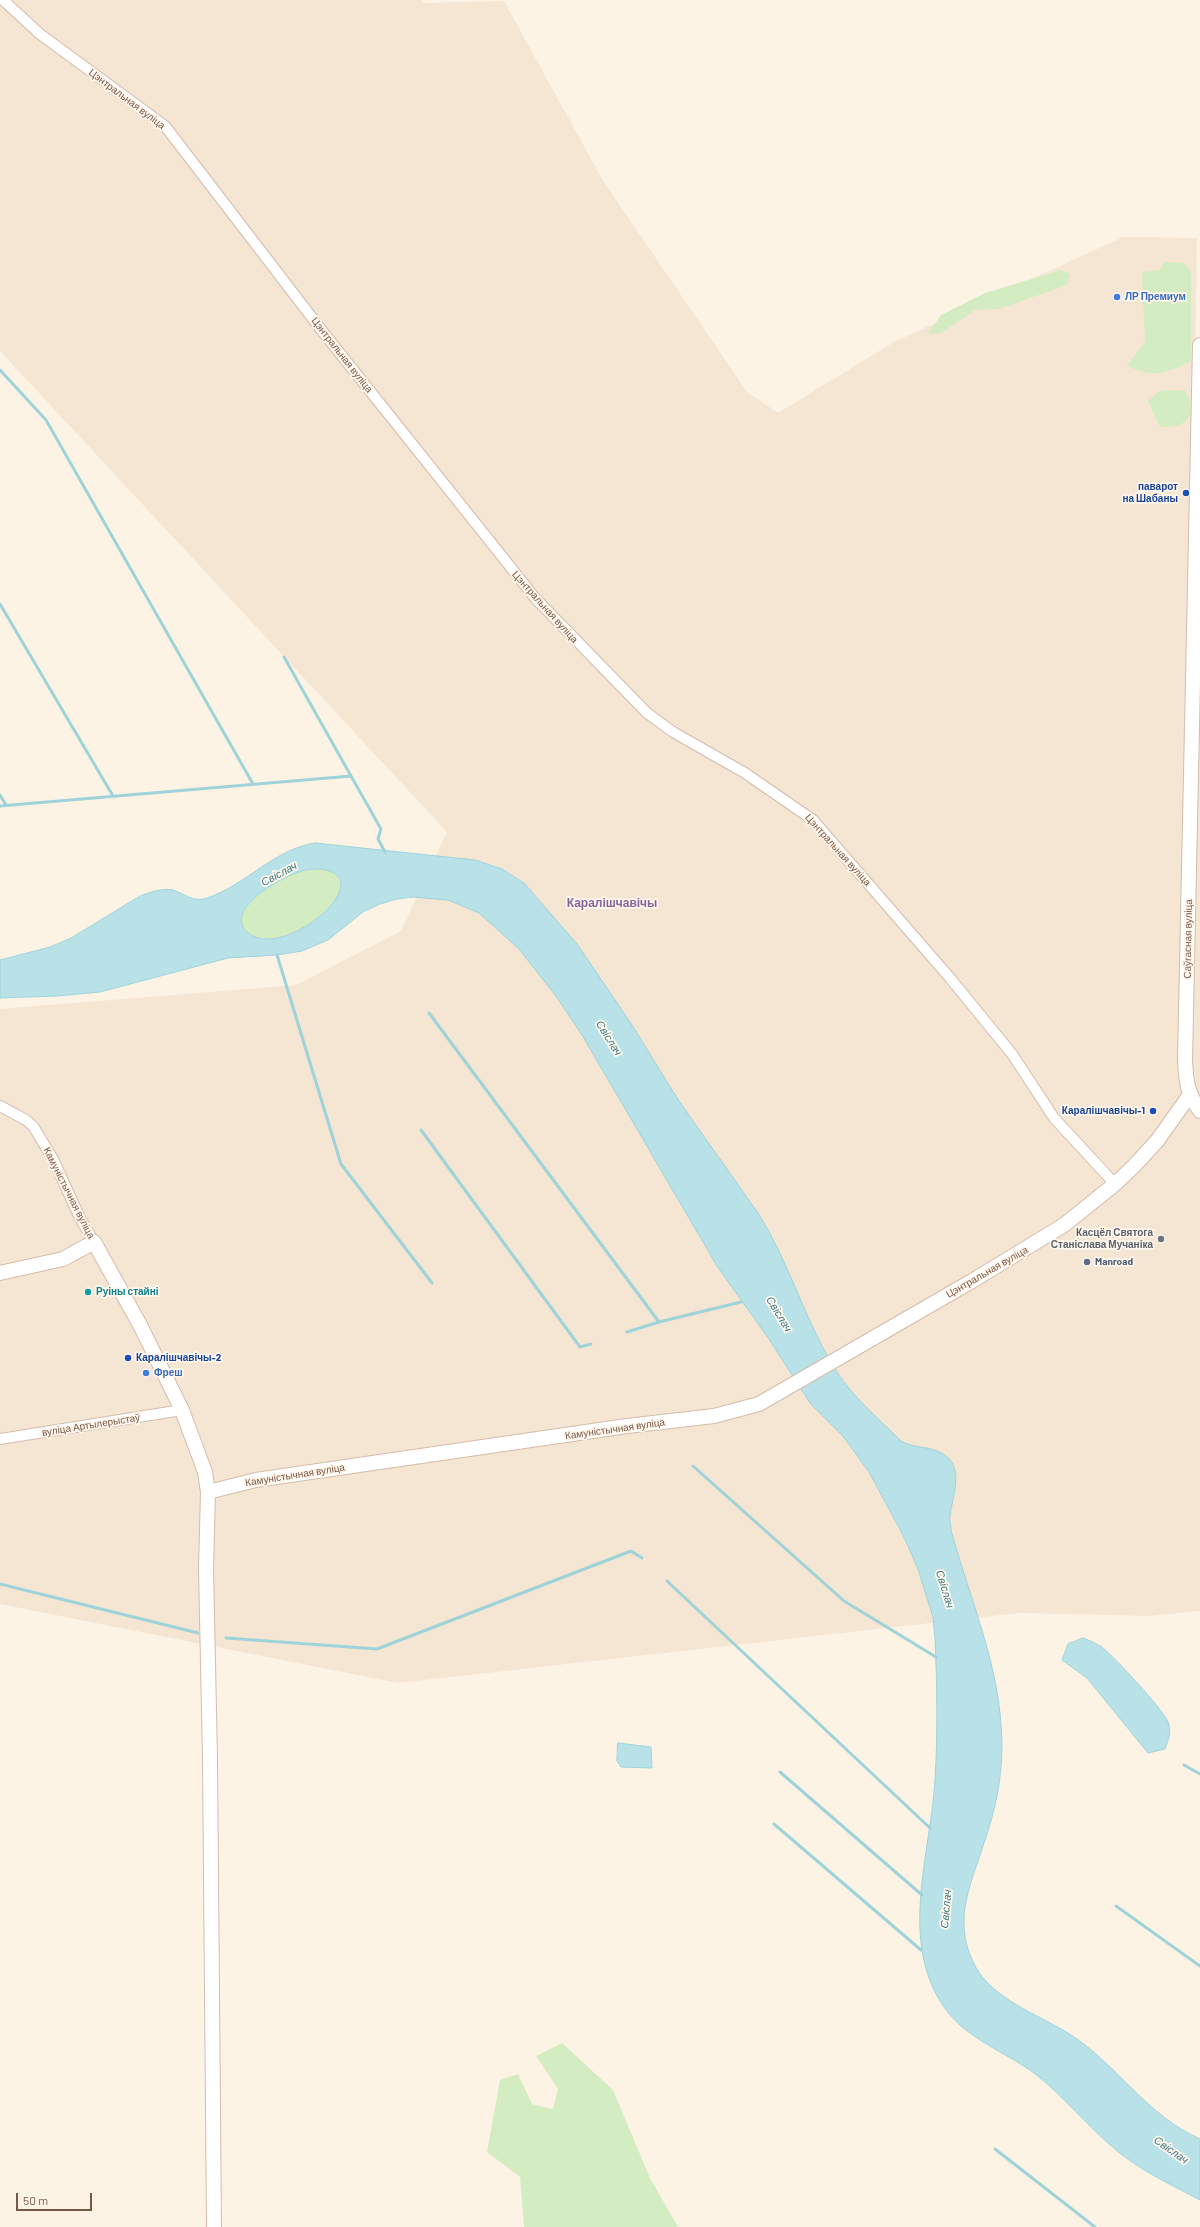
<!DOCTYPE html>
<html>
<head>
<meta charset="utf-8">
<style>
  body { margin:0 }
  #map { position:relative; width:1200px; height:2227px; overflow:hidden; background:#fdf3e5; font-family:Barlow,sans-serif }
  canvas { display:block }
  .scale { position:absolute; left:16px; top:2193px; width:76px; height:18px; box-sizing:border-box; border:2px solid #785849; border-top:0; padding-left:5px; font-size:12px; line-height:14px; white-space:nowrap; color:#785849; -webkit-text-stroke:3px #fff7ec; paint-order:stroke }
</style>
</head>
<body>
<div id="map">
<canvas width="1200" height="2227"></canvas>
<div class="scale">50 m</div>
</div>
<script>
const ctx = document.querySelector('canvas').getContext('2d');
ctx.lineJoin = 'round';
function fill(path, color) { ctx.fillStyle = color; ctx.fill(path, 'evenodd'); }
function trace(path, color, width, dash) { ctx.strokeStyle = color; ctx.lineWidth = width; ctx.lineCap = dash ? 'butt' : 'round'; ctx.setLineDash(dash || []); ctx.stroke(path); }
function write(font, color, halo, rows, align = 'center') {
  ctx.font = font + ' Barlow,sans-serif'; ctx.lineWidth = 3.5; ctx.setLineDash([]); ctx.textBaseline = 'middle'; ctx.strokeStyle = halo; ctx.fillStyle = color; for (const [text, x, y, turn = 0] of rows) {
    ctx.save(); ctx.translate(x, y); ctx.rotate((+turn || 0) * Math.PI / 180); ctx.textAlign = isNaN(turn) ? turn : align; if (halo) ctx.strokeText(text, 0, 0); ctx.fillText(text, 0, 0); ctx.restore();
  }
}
fill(new Path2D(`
  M0,0H422L424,3L504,1L602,179L747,392L778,413L894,342L1123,237L1197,238L1195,367L1200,368V1611L1149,1616L1019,1613L398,1683L0,1604V1009L296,985L401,931L447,832L0,351Z`), '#f5e5d3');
fill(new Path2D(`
  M1164,262L1184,263L1191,271V361C1164,374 1155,378 1127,366L1145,341L1142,272L1159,270Z
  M1061,270L1070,274L1067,285L999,309L975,310L941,333L928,334L941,315L985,293Z
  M1185,390L1193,409C1186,426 1177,427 1160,427L1148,401L1160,391Z
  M320,869C386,876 280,966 246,931C225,908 282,877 299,872C306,869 313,869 320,869Z
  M562,2043L613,2090L650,2178L678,2227H524L520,2177L487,2152L500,2080L518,2074L532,2104L553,2109L558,2089L536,2056Z`), '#d4ecc2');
const water = new Path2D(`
  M315,843L475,860L502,869L524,883L577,944L630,1022L679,1101L758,1213C788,1260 803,1315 832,1364C849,1394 877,1417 901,1441C913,1448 925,1446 937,1451C967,1463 953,1493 950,1515C949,1519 951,1525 951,1530C971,1604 1001,1666 1002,1745C1002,1778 995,1812 984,1843C976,1869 963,1897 964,1925C964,1943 972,1965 984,1979C1009,2007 1047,2018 1077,2039C1122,2071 1147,2115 1200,2139V2200C1172,2185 1141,2171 1116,2150C1087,2126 1064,2096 1034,2073C1004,2051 966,2039 944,2007C898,1940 931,1853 935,1779C938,1732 937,1685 935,1638L933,1617L918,1569L904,1537L869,1472L843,1436L810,1403L769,1339L717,1266L582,1035L556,996L519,949L479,913L448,900L413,897L397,899L380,904L363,912L328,940L302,951L277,955L228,958L100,992L57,996L0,998V960L50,947L71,938L140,896C150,892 162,888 173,890C185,894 194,903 207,898C246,885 274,849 315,843ZM320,869C386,876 280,966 246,931C225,908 282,877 299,872C306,869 313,869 320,869Z
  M1084,1638C1090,1641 1098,1644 1103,1648C1116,1659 1162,1708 1168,1722C1172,1731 1168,1741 1165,1749L1148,1753L1087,1678L1062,1660L1068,1644Z
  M618,1743L651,1747L652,1768L621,1767L617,1761Z`);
fill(water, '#b8e2e8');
trace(water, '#9ed3da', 1);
trace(new Path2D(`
  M0,370L46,420L253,784
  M0,604L113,796
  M284,657L351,776
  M0,795L6,805
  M0,806L351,776L381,829L378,839L385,852
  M277,955L341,1164L432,1283
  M429,1013L659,1322L741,1302
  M421,1130L580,1347L591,1344
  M627,1332L659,1322
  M693,1466L844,1601L936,1657
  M667,1581L930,1828
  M0,1584L198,1633
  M226,1638L377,1649L631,1551L642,1558
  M1184,1765L1200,1774
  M780,1772L922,1895
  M774,1824L921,1950
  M1116,1906L1200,1966
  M995,2149L1095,2227`), '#9ed3da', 3);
const street = new Path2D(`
  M3,0L40,34L165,126L323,332L536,599L647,713L673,732L745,773L813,820L950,978L1012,1054L1054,1118L1115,1184
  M0,1106L26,1120L33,1126L53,1159L80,1218L94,1242
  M0,1439L182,1410`);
const secondary = new Path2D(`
  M1200,345L1185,1060C1186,1082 1187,1092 1200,1111
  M0,1273L63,1259L94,1242L140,1325L182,1410L205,1472L208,1492L206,1569L210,1758L214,2227
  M208,1492L256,1480L627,1426L714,1416L759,1404L972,1281L1064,1225L1115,1184L1134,1166L1157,1141L1189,1096`);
trace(street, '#d2bcad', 12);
trace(secondary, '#d5bcab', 16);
trace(street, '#fff', 10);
trace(secondary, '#fff', 14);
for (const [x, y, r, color] of [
  [1117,297,4,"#3f7fe0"],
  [1186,493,4,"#1a4fb4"],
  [1153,1111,4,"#1a4fb4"],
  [1161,1239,4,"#6b7280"],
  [1087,1262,4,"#5c6f8a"],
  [88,1292,4,"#0f9aa8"],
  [128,1358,4,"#1a4fb4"],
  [146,1373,4,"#3f7fe0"]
]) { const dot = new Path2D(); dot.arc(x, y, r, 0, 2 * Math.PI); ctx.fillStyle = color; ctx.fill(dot); trace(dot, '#fff7ec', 1.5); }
write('10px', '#785849', '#fff7ec', [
  ["Цэнтральная вуліца",127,99,37],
  ["Цэнтральная вуліца",342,355,52],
  ["Цэнтральная вуліца",545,607,48],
  ["Цэнтральная вуліца",838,850,48],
  ["Саўгасная вуліца",1188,939,-89],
  ["Камуністычная вуліца",69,1193,63],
  ["Цэнтральная вуліца",987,1272,-30],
  ["вуліца Артылерыстаў",91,1425,-9],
  ["Камуністычная вуліца",615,1429,-8],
  ["Камуністычная вуліца",295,1475,-9]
]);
write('bold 10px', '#366cbe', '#fff7ec', [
  ["ЛР Премиум",1125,297],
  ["Фреш",154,1373]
], 'left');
write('bold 10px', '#164399', '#fff7ec', [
  ["паварот",1178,487],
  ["на Шабаны",1178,499],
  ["Каралішчавічы-1",1145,1111],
  ["Каралішчавічы-2",136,1358,"left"]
], 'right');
write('bold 10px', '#5b616d', '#fff7ec', [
  ["Касцёл Святога",1153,1233],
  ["Станіслава Мучаніка",1153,1245]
], 'right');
write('bold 10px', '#4e5e75', '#fff7ec', [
  ["Manroad",1095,1262]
], 'left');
write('bold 10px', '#0d838f', '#fff7ec', [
  ["Руіны стайні",96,1292]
], 'left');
write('italic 11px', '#3e7b85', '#fff7ec', [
  ["Свіслач",279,874,-28],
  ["Свіслач",609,1038,58],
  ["Свіслач",779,1314,59],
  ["Свіслач",945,1589,73],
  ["Свіслач",946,1909,-85],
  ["Свіслач",1171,2150,35]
]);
write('bold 12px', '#87649b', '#fff7ec', [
  ["Каралішчавічы",612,903]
]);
</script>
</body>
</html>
